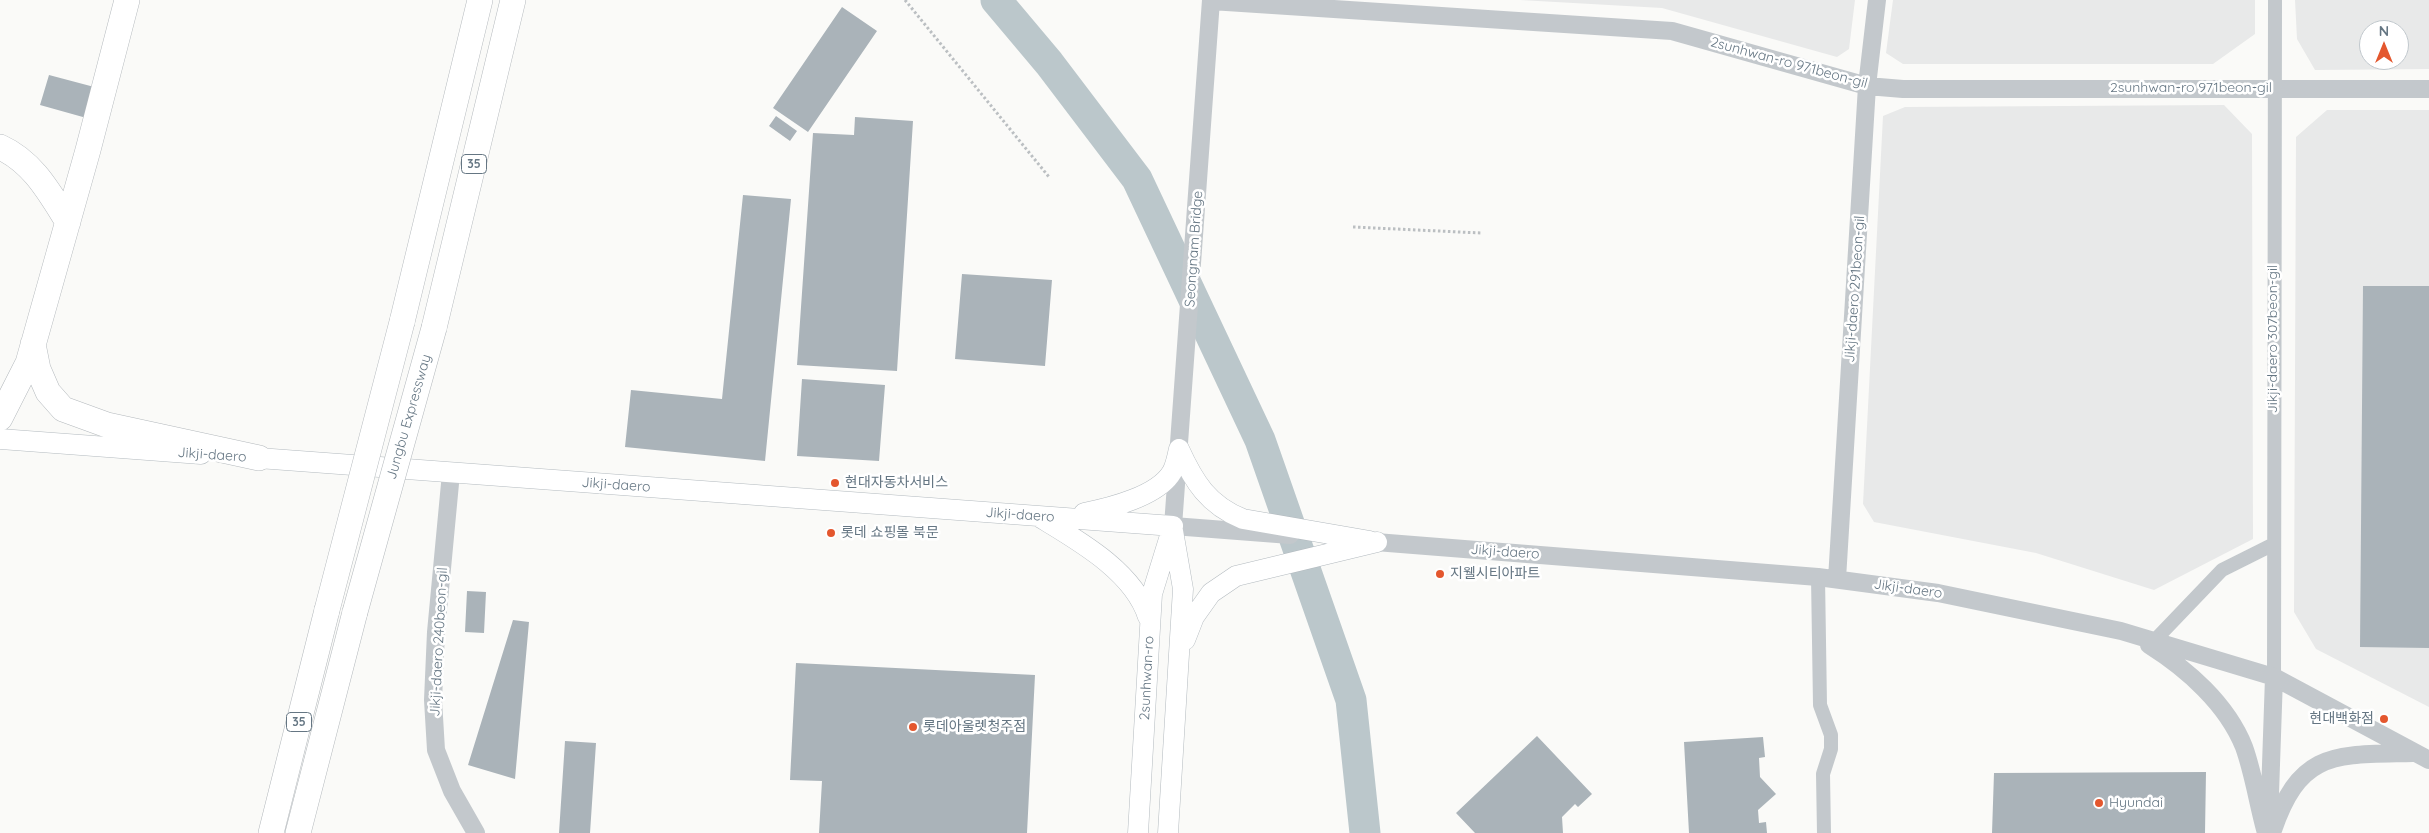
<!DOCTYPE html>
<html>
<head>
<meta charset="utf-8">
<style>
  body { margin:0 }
  #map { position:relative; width:2429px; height:833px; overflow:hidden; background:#fafaf8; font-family:Quicksand,sans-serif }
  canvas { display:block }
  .north { position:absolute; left:2359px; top:20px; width:50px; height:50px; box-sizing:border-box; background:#fff; border:1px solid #c1c8cd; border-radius:50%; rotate:0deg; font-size:14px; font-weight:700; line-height:20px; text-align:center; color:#657683 }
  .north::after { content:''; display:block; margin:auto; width:18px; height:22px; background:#e4572e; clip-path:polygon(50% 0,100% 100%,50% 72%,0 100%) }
</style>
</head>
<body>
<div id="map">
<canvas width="2429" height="833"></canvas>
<div class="north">N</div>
</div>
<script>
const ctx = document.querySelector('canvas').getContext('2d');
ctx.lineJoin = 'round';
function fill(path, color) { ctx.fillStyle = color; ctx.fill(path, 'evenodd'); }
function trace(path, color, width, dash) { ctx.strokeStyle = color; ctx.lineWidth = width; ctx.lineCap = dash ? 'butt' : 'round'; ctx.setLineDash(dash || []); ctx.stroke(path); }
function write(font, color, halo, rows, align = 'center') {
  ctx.font = font + ' Quicksand,"Noto Sans KR",sans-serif'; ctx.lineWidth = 5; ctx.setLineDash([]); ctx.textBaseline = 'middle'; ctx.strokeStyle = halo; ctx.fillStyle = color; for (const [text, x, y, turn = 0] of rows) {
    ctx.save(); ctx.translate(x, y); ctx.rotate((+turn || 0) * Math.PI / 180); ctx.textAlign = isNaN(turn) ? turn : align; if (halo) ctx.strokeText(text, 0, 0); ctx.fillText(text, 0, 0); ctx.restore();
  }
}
fill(new Path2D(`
  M1520,0H1855L1849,49L1837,57L1662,8Z
  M1893,0H2255V34L2213,64H1903L1886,53Z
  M2295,0H2429V69L2315,70L2297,39ZM2369,30H2399V60H2369Z
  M2224,105L2252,134L2253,539L2154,590L2036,553L1874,522L1863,504L1883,116L1905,107Z
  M2327,110H2429V707L2316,649L2294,612L2296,137Z`), '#e8e9e9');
trace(new Path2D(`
  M996,0L1049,63L1137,179L1260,440L1351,700L1365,833`), '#bbc7cb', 31);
fill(new Path2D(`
  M842,7L877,31L808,132L773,108Z
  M49,75L98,88L90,119L40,105Z
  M776,116L797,131L790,141L769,126Z
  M855,117L913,121L897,371L797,365L813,133L854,135Z
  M743,195L791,199L765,461L625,447L631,390L722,399Z
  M962,274L1052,280L1045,366L955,359Z
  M2363,286H2429V648L2360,647Z
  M802,379L885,385L879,461L797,456Z
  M467,591L486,592L484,633L465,632Z
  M513,620L529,622L515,779L468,765Z
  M796,663L1035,675L1027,833H819L822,781L790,780Z
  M1537,736L1592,794L1578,807L1575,804L1562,817L1563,833H1475L1456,813Z
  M1763,737L1765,757L1759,758L1760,777L1776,794L1758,810L1759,823L1766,822L1767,833H1689L1684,742Z
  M565,741L596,743L590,833H559Z
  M2206,772L2205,833H1992L1994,773Z`), '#aab3b9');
const secondary = new Path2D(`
  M0,439L201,454
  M1179,449C1194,482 1208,505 1243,519L1370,541
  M245,457L1173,526
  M1084,513C1110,508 1158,496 1172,472C1176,465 1177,457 1179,449
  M1041,518C1079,541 1134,572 1148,617
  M1185,640L1194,617L1211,593L1236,576L1377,542
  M1138,833L1152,594L1173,526
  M1168,833L1183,589L1173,531`);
const motorway = new Path2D(`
  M0,147C33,162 49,192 68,222
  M402,322L480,0
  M434,328L513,0
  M33,344L38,369L48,392L63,409L107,425L259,458
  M0,418L28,363L88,150L127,0
  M271,833L327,610
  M298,833L355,612`);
trace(secondary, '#b3babf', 21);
trace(motorway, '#b4b9bd', 26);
trace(new Path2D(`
  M905,0L1049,177
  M1353,227L1481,233`), '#bbbfc2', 3, [2.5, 2.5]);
trace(new Path2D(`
  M1818,577L1820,705L1831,735V749L1823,774L1824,833
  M2154,641L2222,570L2272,545
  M2274,677L2275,0`), '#c3c8cc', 14);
trace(new Path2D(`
  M1211,0L1173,526L1290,535
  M1211,1L1672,31L1867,86L1903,89H2429
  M451,473L436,632L433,700L436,750L452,791L476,833
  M1363,541L1818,577L1938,593L2121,631L2274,677L2429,760
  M1837,579L1867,86L1877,0
  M2149,645C2187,669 2227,704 2244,747C2254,775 2258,805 2266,833
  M2269,823L2274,677
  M2272,833C2300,749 2335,755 2413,753`), '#c3c8cc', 18);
trace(secondary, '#fff', 20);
trace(motorway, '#fff', 25);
const motorwayBridge = new Path2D(`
  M327,610L402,322
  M355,612L434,328`);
trace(motorwayBridge, '#b4b9bd', 26, []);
trace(motorwayBridge, '#fff', 25);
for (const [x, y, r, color] of [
  [835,483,5,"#e4572e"],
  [831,533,5,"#e4572e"],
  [1440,574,5,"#e4572e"],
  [2384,719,5,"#e4572e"],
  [913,727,5,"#e4572e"],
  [2099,803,5,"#e4572e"]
]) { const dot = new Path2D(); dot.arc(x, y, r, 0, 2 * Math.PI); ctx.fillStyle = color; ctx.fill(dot); trace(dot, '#fff', 2); }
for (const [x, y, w] of [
  [474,164,25],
  [299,722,25]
]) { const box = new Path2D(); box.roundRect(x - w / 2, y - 9.5, w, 19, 4); ctx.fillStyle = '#fff'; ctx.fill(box); trace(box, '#657683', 1); }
write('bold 12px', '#657683', null, [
  ["35",474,164],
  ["35",299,722]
]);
write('14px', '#657683', '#fff', [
  ["2sunhwan-ro 971beon-gil",1789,63,15],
  ["2sunhwan-ro 971beon-gil",2191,88],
  ["Seongnam Bridge",1194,249,-86],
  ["Jikji-daero 291beon-gil",1855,289,-86],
  ["Jikji-daero 307beon-gil",2273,339,-90],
  ["Jungbu Expressway",409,417,-74],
  ["Jikji-daero",212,455,4],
  ["Jikji-daero",616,485,4],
  ["Jikji-daero",1020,515,4],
  ["Jikji-daero",1505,552,4],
  ["Jikji-daero",1908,589,8],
  ["Jikji-daero 240beon-gil",439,642,-87],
  ["2sunhwan-ro",1147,678,-87]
]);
write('14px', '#657683', '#fff', [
  ["현대자동차서비스",845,483],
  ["롯데 쇼핑몰 북문",841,533],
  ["지웰시티아파트",1450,574],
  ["현대백화점",2374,719,"right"],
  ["롯데아울렛청주점",923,727],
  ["Hyundai",2109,803]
], 'left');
</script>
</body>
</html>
